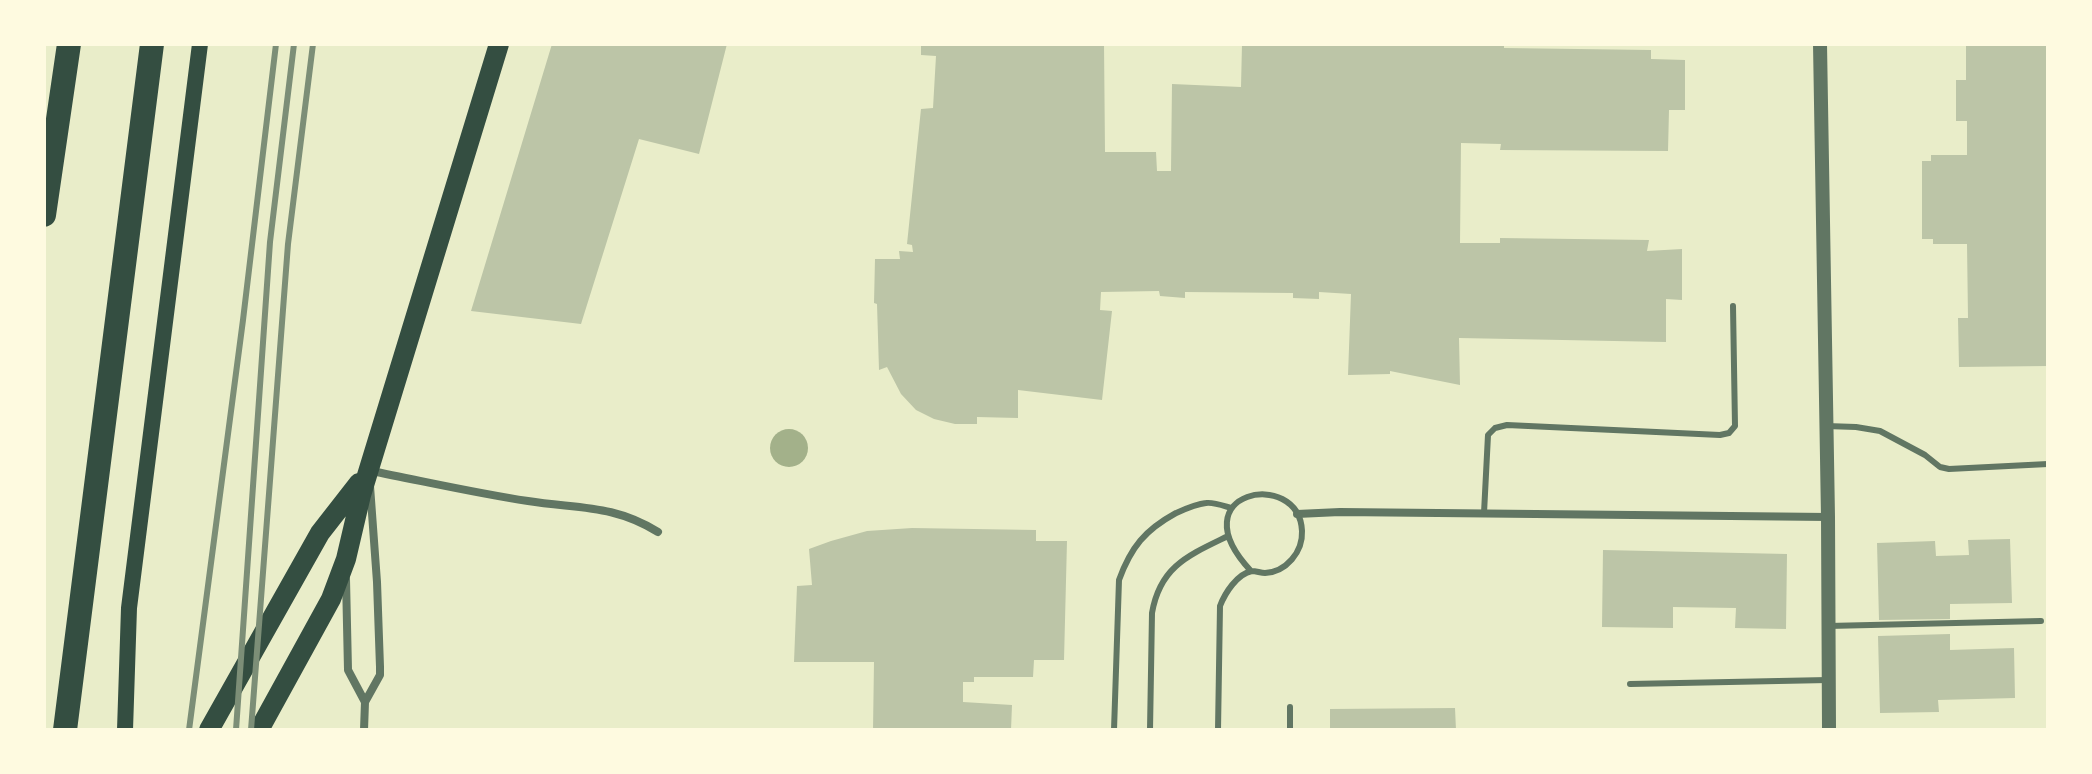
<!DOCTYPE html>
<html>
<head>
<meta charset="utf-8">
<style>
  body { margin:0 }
  #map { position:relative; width:2092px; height:774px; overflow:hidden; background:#e9edc9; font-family:Arial,sans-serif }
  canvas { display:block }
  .frame { position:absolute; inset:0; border:46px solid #fefae0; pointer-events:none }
</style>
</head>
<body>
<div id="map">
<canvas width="2092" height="774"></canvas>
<div class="frame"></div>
</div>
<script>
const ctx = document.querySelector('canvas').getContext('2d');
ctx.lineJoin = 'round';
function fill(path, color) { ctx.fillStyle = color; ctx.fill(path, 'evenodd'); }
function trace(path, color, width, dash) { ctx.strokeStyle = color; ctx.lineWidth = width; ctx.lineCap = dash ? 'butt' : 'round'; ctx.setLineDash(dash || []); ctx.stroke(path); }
fill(new Path2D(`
  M770 448a19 19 0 1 1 38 0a19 19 0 1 1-38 0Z`), '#a3b18a');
fill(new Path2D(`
  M552,44H727L699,154L639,139L581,324L471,311Z
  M921,44H1104L1105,152H1156L1157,171H1171L1172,84L1241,87L1242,44H1504V48L1651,50V59L1685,60V110H1669L1668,151L1500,150L1501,144L1461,143L1460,243H1500V238L1649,240L1647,251L1682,249V300L1666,299V342L1459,338L1460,385L1390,371V374L1348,375L1351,294L1319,292V299L1293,298V293L1185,292V298L1160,296L1159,291L1101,292L1100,310L1112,311L1102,400L1018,390V418L977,417V424H955L934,419L916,410L901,394L887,367L879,370L877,304L874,303L875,259H900L899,251L913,252L912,245L907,244L921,109L933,108L936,56L921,55Z
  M1966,44H2048V366L1959,367L1958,318H1968L1967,244H1933V239H1922V161H1931V155H1967V121H1956V80H1966Z
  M912,528L1036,530V541H1067L1064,660H1034L1033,677H974V682H963V702L1012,705L1011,730H873L874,662H794L797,586L812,585L809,549L831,541L867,531Z
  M2010,539L2012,603L1950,604V619L1879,620L1877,543L1935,541L1936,556L1969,555L1968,540Z
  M1603,550L1787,554L1786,629L1735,628L1736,608L1673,607V628L1602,627Z
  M1950,634V650L2014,648L2015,698L1938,700L1939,712L1880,713L1878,636Z
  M1455,708L1456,730H1330V709Z`), '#bcc5a7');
trace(new Path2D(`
  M1826,426L1856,427L1880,431L1925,455L1940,467L1949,469L2048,464
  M1484,513L1488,435L1495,428L1507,425L1720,435L1729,433L1735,426L1733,306
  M1828,626L2041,621
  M1630,684L1828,680
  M1290,707V730
  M1114,730L1119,580C1131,547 1145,530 1176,513C1185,509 1196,504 1206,503C1214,502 1224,506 1231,508
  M1150,730L1152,613C1160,566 1189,555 1228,536
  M1218,730L1220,606C1225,593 1237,574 1252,571C1256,571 1261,573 1265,573C1286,572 1303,552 1302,531C1299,467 1176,491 1251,571`), '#617663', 6);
trace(new Path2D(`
  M371,471C423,481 475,493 528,501C577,509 613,504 658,532
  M1297,514L1340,512L1828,517
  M346,579L348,670L365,702
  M364,730L365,702L380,675V667L377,582L370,486`), '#617663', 8);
trace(new Path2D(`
  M1820,44L1828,517L1829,730`), '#617663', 14);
trace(new Path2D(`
  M125,730L129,608L200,44`), '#344e41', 16);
trace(new Path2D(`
  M209,730L320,533L359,483
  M259,730L331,599L346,559L361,495L499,44`), '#344e41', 20);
trace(new Path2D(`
  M44,215L69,44
  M65,730L152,44`), '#344e41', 24);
trace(new Path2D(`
  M189,730L243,320L276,44
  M236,730L270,242L294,44
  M251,730L288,244L313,44`), '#7c8e77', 6);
</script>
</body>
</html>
